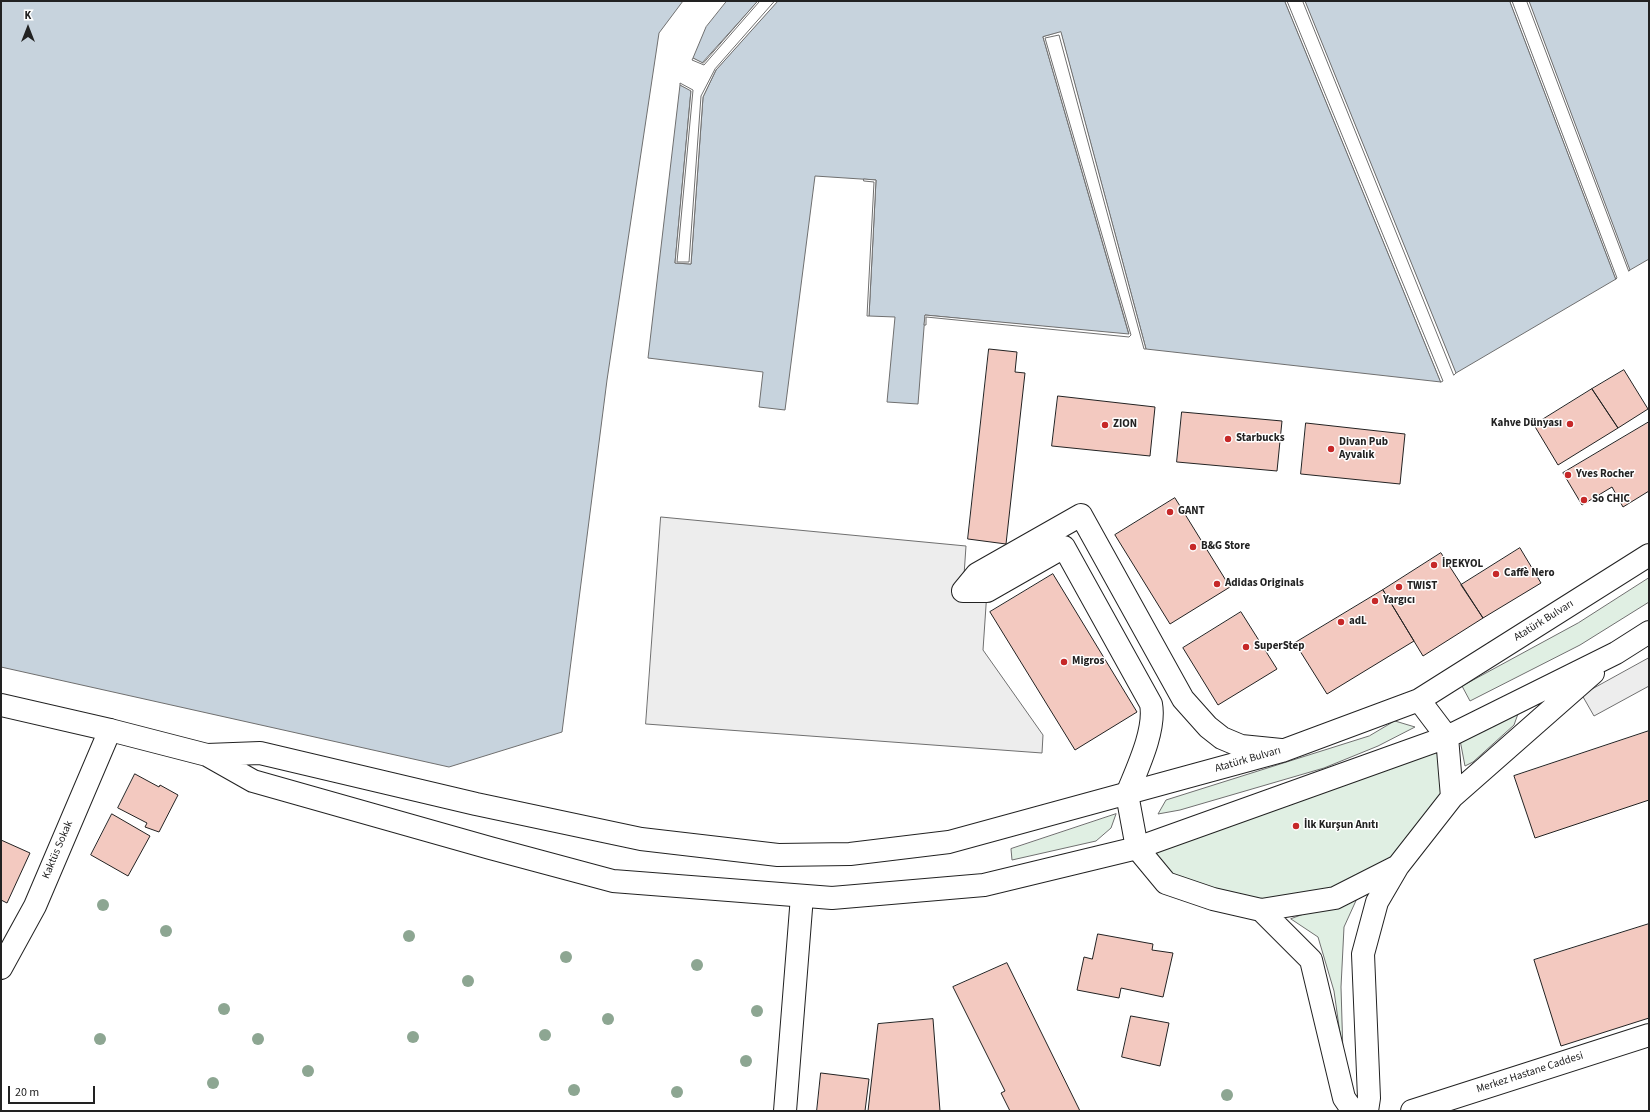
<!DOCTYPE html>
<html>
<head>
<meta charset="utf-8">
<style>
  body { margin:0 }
  #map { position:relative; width:1650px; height:1112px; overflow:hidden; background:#fff; font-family:"Source Sans 3",sans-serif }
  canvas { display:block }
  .frame { position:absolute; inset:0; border:2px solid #222; pointer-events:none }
  .north { position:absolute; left:8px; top:8px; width:40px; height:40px; -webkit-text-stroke:3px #fff; paint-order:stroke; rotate:0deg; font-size:11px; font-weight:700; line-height:16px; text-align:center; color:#222 }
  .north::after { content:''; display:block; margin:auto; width:14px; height:18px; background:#222; clip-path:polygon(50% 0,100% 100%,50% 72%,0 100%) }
  .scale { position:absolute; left:8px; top:1086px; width:87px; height:18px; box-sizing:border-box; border:2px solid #222; border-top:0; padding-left:5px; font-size:12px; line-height:14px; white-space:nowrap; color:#222; -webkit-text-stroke:3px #fff; paint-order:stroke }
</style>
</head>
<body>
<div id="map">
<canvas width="1650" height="1112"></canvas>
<div class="frame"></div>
<div class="north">K</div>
<div class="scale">20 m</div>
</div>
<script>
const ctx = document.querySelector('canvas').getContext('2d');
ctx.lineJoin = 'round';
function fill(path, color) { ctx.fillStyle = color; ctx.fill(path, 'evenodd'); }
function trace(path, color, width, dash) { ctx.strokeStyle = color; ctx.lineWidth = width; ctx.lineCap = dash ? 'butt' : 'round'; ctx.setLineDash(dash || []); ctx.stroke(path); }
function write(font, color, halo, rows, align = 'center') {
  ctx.font = font + ' "Source Sans 3",sans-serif'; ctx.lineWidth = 3; ctx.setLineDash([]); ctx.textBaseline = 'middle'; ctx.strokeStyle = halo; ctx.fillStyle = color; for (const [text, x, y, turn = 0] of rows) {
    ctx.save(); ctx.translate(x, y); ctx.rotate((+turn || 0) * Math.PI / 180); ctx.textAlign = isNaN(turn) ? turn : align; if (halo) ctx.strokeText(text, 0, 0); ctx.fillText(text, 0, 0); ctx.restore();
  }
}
const green = new Path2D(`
  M1649,578V602L1580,645L1470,701L1462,686L1578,623Z
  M1519,711L1514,725L1473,762L1465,766L1460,740Z
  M1395,721L1415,727L1378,746L1324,768L1180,810L1158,814L1166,800L1369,736Z
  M1447,737L1452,797L1398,866L1335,898L1261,910L1166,883L1137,848Z
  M1116,814L1111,828L1096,841L1012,860L1011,849Z
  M1359,894L1344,927L1341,987L1343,1055L1334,991L1318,937L1291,919Z`);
fill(green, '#e0efe3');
trace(green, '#6f6f6f', 1);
const parking = new Path2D(`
  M661,517L966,546L963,590L987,591L983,650L1043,735L1042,753L646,724Z
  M1649,658V686L1594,716L1582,695Z`);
fill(parking, '#ededed');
trace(parking, '#6f6f6f', 1);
const water = new Path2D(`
  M1,1H683L659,33L607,380L562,732L449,767L1,667Z
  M727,1H758L702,63L693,58L706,27Z
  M778,1H1285L1441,382L1146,349L1061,33L1043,37L1129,335L925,315L918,404L887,402L895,317L869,316L876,180L815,176L785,410L759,407L763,372L648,358L680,85L691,90L675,263L691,264L703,97L716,70Z
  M1305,1H1510L1616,279L1456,373Z
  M1529,1H1649V259L1630,270Z`);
fill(water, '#c7d3dd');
trace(water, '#6f6f6f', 1);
const pier = new Path2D(`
  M758,1H760L759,2L704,65L692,60L693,58L703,63Z
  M775,1H778L716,70L703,97L691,264L675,263L691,91L680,85V83L693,90L677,262H689L701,96L715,69Z
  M1285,1H1287L1443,381L1441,382Z
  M1303,1H1305L1456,373L1454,375Z
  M1510,1H1512L1617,278L1616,279Z
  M1527,1H1529L1630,270L1629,271Z
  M1061,32L1146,349H1144L1059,35L1045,38L1131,335L1129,337L926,317V325H924L925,315L1129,334L1043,37Z
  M864,179L876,180L869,316H867L874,182L864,181Z`);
fill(pier, '#fff');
trace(pier, '#6f6f6f', 1);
const building = new Path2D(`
  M989,349L1017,352L1015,372L1025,373L1006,544L968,539Z
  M1624,370L1648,409L1618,428L1592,389Z
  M1592,389L1618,428L1558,465L1534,425Z
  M1058,396L1155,407L1150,456L1052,446Z
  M1182,412L1282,421L1277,471L1177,462Z
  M1649,422V491L1623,507L1612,487L1582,505L1563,473Z
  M1306,423L1405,434L1400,484L1301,474Z
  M1175,498L1230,587L1170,624L1115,535Z
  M1520,548L1541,583L1483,618L1461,585Z
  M1441,553L1483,618L1423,656L1383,590Z
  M1053,574L1137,712L1075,750L990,612Z
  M1383,590L1414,641L1327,694L1295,643Z
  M1241,612L1277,669L1218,705L1183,648Z
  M1649,731V800L1535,838L1514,776Z
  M135,774L159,787L160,785L178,795L159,832L145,827L147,823L118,808Z
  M112,814L150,836L128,876L91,855Z
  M1,840L30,853L7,903L1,900Z
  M1649,924V1018L1561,1046L1534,960Z
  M1098,934L1153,944L1152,950L1173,953L1163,997L1121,988L1119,998L1077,990L1084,957L1092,959Z
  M1007,963L1080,1111H1010L1001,1093L1005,1091L953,987Z
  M1131,1016L1169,1023L1160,1066L1122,1057Z
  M933,1019L940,1111H868L878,1024Z
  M821,1073L869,1079L865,1111H817Z`);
fill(building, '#f3c9c0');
trace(building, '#222', 1);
const minor = new Path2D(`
  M963,591L977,574L1081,515L1183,699L1208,727L1222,738L1241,746L1281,750
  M963,591H987L1064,547L1151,704C1156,730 1137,769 1127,794
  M1,968L35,906L110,730
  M785,1111L802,896
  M1412,1111L1649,1035`);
const major = new Path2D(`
  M1419,700L1447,737L1452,797
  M1,705L110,730L207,755L253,781L490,848L613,881L832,898L984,885L1137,848L1447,737L1616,653L1649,632
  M207,755L260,753L476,804L641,839L778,855L850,854L949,842L1282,751L1419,700L1649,555
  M1127,794L1137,848L1166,883L1213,899L1261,910L1311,960L1344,1098L1353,1111
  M1261,910L1335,898L1398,866
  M1367,1111L1369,1098L1363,954L1377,902L1398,866L1452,797L1593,673`);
trace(minor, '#222', 24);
trace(major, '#222', 24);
trace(minor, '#fff', 22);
trace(major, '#fff', 22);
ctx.fillStyle = '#8da692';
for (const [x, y] of [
  [103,905],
  [166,931],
  [409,936],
  [566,957],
  [697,965],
  [468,981],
  [224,1009],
  [757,1011],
  [608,1019],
  [545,1035],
  [413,1037],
  [100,1039],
  [258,1039],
  [746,1061],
  [308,1071],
  [213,1083],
  [574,1090],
  [677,1092],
  [1227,1095]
]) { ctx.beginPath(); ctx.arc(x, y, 6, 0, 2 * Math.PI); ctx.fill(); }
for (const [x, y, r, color] of [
  [1570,424,4,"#c62828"],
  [1105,425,4,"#c62828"],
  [1228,439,4,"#c62828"],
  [1331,449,4,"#c62828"],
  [1568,475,4,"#c62828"],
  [1584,500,4,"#c62828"],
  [1170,512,4,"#c62828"],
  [1193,547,4,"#c62828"],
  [1434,565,4,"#c62828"],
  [1496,574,4,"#c62828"],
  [1217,584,4,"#c62828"],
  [1399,587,4,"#c62828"],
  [1375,601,4,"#c62828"],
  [1341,622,4,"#c62828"],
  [1246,647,4,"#c62828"],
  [1064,662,4,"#c62828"],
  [1296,826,4,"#c62828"]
]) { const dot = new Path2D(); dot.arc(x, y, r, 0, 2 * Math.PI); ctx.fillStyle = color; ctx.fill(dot); trace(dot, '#fff', 1.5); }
write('bold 11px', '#222', '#fff', [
  ["Kahve Dünyası",1562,424,"right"],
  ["ZION",1113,425],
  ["Starbucks",1236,439],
  ["Divan Pub",1339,443],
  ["Ayvalık",1339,456],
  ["Yves Rocher",1576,475],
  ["So CHIC",1592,500],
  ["GANT",1178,512],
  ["B&G Store",1201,547],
  ["İPEKYOL",1442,565],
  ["Caffè Nero",1504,574],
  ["Adidas Originals",1225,584],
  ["TWIST",1407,587],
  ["Yargıcı",1383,601],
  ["adL",1349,622],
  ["SuperStep",1254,647],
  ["Migros",1072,662],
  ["İlk Kurşun Anıtı",1304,826]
], 'left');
write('11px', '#222', '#fff', [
  ["Atatürk Bulvarı",1544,621,-32],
  ["Atatürk Bulvarı",1248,760,-16],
  ["Kaktüs Sokak",58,850,-67],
  ["Merkez Hastane Caddesi",1530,1073,-18]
]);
</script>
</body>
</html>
